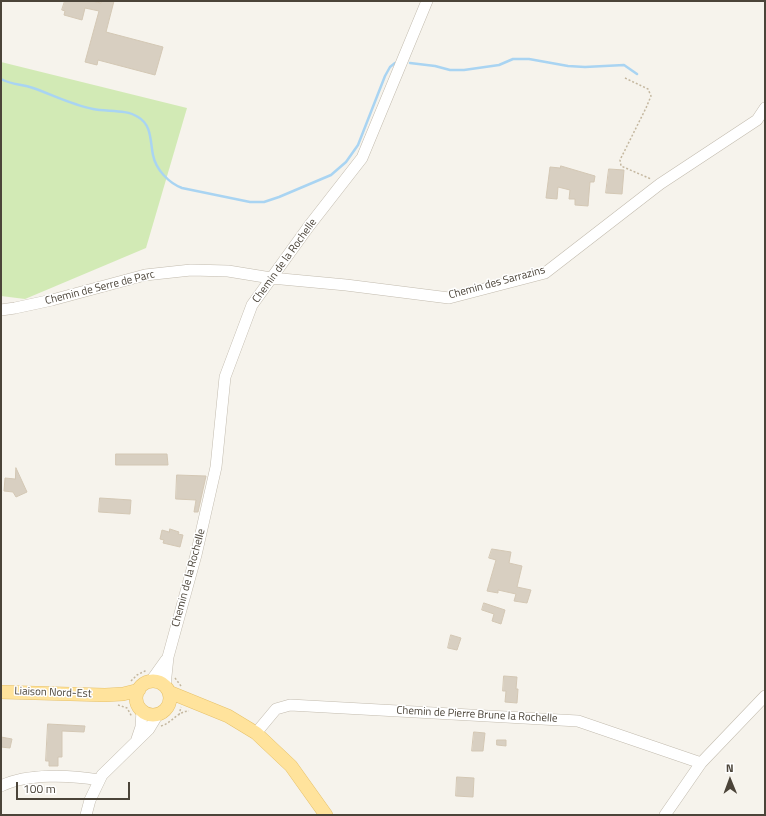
<!DOCTYPE html>
<html>
<head>
<meta charset="utf-8">
<style>
  body { margin:0 }
  #map { position:relative; width:766px; height:816px; overflow:hidden; background:#f6f3ec; font-family:"Titillium Web",sans-serif }
  canvas { display:block }
  .frame { position:absolute; inset:0; border:2px solid #4b4439; pointer-events:none }
  .north { position:absolute; left:710px; top:760px; width:40px; height:40px; -webkit-text-stroke:3px #fff; paint-order:stroke; rotate:359deg; font-size:11px; font-weight:700; line-height:16px; text-align:center; color:#4b4439 }
  .north::after { content:''; display:block; margin:auto; width:14px; height:18px; background:#4b4439; clip-path:polygon(50% 0,100% 100%,50% 72%,0 100%) }
  .scale { position:absolute; left:16px; top:782px; width:114px; height:18px; box-sizing:border-box; border:2px solid #4b4439; border-top:0; padding-left:5px; font-size:12px; line-height:14px; white-space:nowrap; color:#4b4439; -webkit-text-stroke:3px #fff; paint-order:stroke }
</style>
</head>
<body>
<div id="map">
<canvas width="766" height="816"></canvas>
<div class="frame"></div>
<div class="north">N</div>
<div class="scale">100 m</div>
</div>
<script>
const ctx = document.querySelector('canvas').getContext('2d');
ctx.lineJoin = 'round';
function fill(path, color) { ctx.fillStyle = color; ctx.fill(path, 'evenodd'); }
function trace(path, color, width, dash) { ctx.strokeStyle = color; ctx.lineWidth = width; ctx.lineCap = dash ? 'butt' : 'round'; ctx.setLineDash(dash || []); ctx.stroke(path); }
function write(font, color, halo, rows, align = 'center') {
  ctx.font = font + ' "Titillium Web",sans-serif'; ctx.lineWidth = 3; ctx.setLineDash([]); ctx.textBaseline = 'middle'; ctx.strokeStyle = halo; ctx.fillStyle = color; for (const [text, x, y, turn = 0] of rows) {
    ctx.save(); ctx.translate(x, y); ctx.rotate((+turn || 0) * Math.PI / 180); ctx.textAlign = isNaN(turn) ? turn : align; if (halo) ctx.strokeText(text, 0, 0); ctx.fillText(text, 0, 0); ctx.restore();
  }
}
fill(new Path2D(`
  M1,62L187,108L146,248L25,299L1,296Z`), '#d2eab5');
trace(new Path2D(`
  M410,63L435,66L450,70H464L499,65L513,59H529L568,66L585,67L624,65L637,74
  M1,79C12,85 21,84 33,88C53,95 72,105 93,109C107,112 126,109 138,117C152,125 150,141 153,155C156,170 169,183 182,188L250,202H264L279,197L331,175L346,162L358,145L385,76L390,67L395,63`), '#a9d4f2', 2.5);
const building = new Path2D(`
  M65,1H92L101,3V1H114L106,32L163,47L155,75L98,60L97,65L85,62L99,11L85,8L82,20L64,15L65,11L62,10Z
  M561,166L595,176L594,182H590L588,206L575,205V199H569L570,190L558,187L557,199L546,198L550,167L560,168Z
  M609,169L624,170L622,194L606,193Z
  M116,454H167L168,465H116Z
  M16,468L27,492L16,497L13,492L4,491L5,478L15,479Z
  M177,475L206,476L198,512H194L196,500L176,499Z
  M100,498L131,500L130,514L99,512Z
  M170,529L179,532L178,534L183,535L180,547L163,543L164,540L160,539L162,530L169,532Z
  M492,549L511,552L509,563L522,566L517,587L531,590L527,603L514,601L516,594L498,590V593L487,591L496,560L489,558Z
  M484,603L505,610L501,624L492,621L494,614L482,610Z
  M451,635L461,638L457,650L448,648Z
  M504,676L517,677L516,689H518L517,703L505,702L506,691H503Z
  M48,724L85,726L84,732L62,731V757H58V766H49V761H46Z
  M474,732L485,733L483,751H472Z
  M1,737L12,739L10,748L1,747Z
  M497,740H506V746L497,745Z
  M457,777L474,778L473,797L456,796Z`);
fill(building, '#d8cfc1');
trace(building, '#d3c7b4', 1);
const minor = new Path2D(`
  M1,310L15,308L52,300L145,275L191,270L228,271L271,278L346,285L449,298L545,273L660,184L757,120L765,108
  M151,681L166,660
  M165,686L168,657L196,555L216,467L225,377L252,305L309,226L362,158L427,1
  M256,733L276,709L290,705L578,721L701,763
  M137,739L141,727L142,710
  M1,786C27,773 71,775 99,780
  M86,815L90,800L102,775L149,729L158,714
  M665,815L701,763L765,696`);
const major = new Path2D(`
  M136 698a17 17 0 1 1 34 0a17 17 0 1 1-34 0Z
  M1,692L105,695L123,694L139,690
  M169,692L228,716L256,733L291,766L326,815`);
trace(minor, '#c2bbae', 12);
trace(major, '#e6c16a', 14);
trace(new Path2D(`
  M625,78L648,89L651,96L646,108L620,160L621,166L651,179
  M175,678L181,686
  M131,681L137,675L147,670
  M118,705L127,708L132,717
  M179,715L181,707
  M161,726C172,723 178,711 189,711`), '#c4b79f', 1.5, [2, 2]);
trace(minor, '#fff', 11);
trace(major, '#ffe39c', 13);
write('11px', '#4b4439', '#fff', [
  ["Chemin de la Rochelle",285,261,-54],
  ["Chemin des Sarrazins",497,283,-15],
  ["Chemin de Serre de Parc",100,288,-14],
  ["Chemin de la Rochelle",189,578,-75],
  ["Liaison Nord-Est",53,693,2],
  ["Chemin de Pierre Brune la Rochelle",477,715,3]
]);
</script>
</body>
</html>
